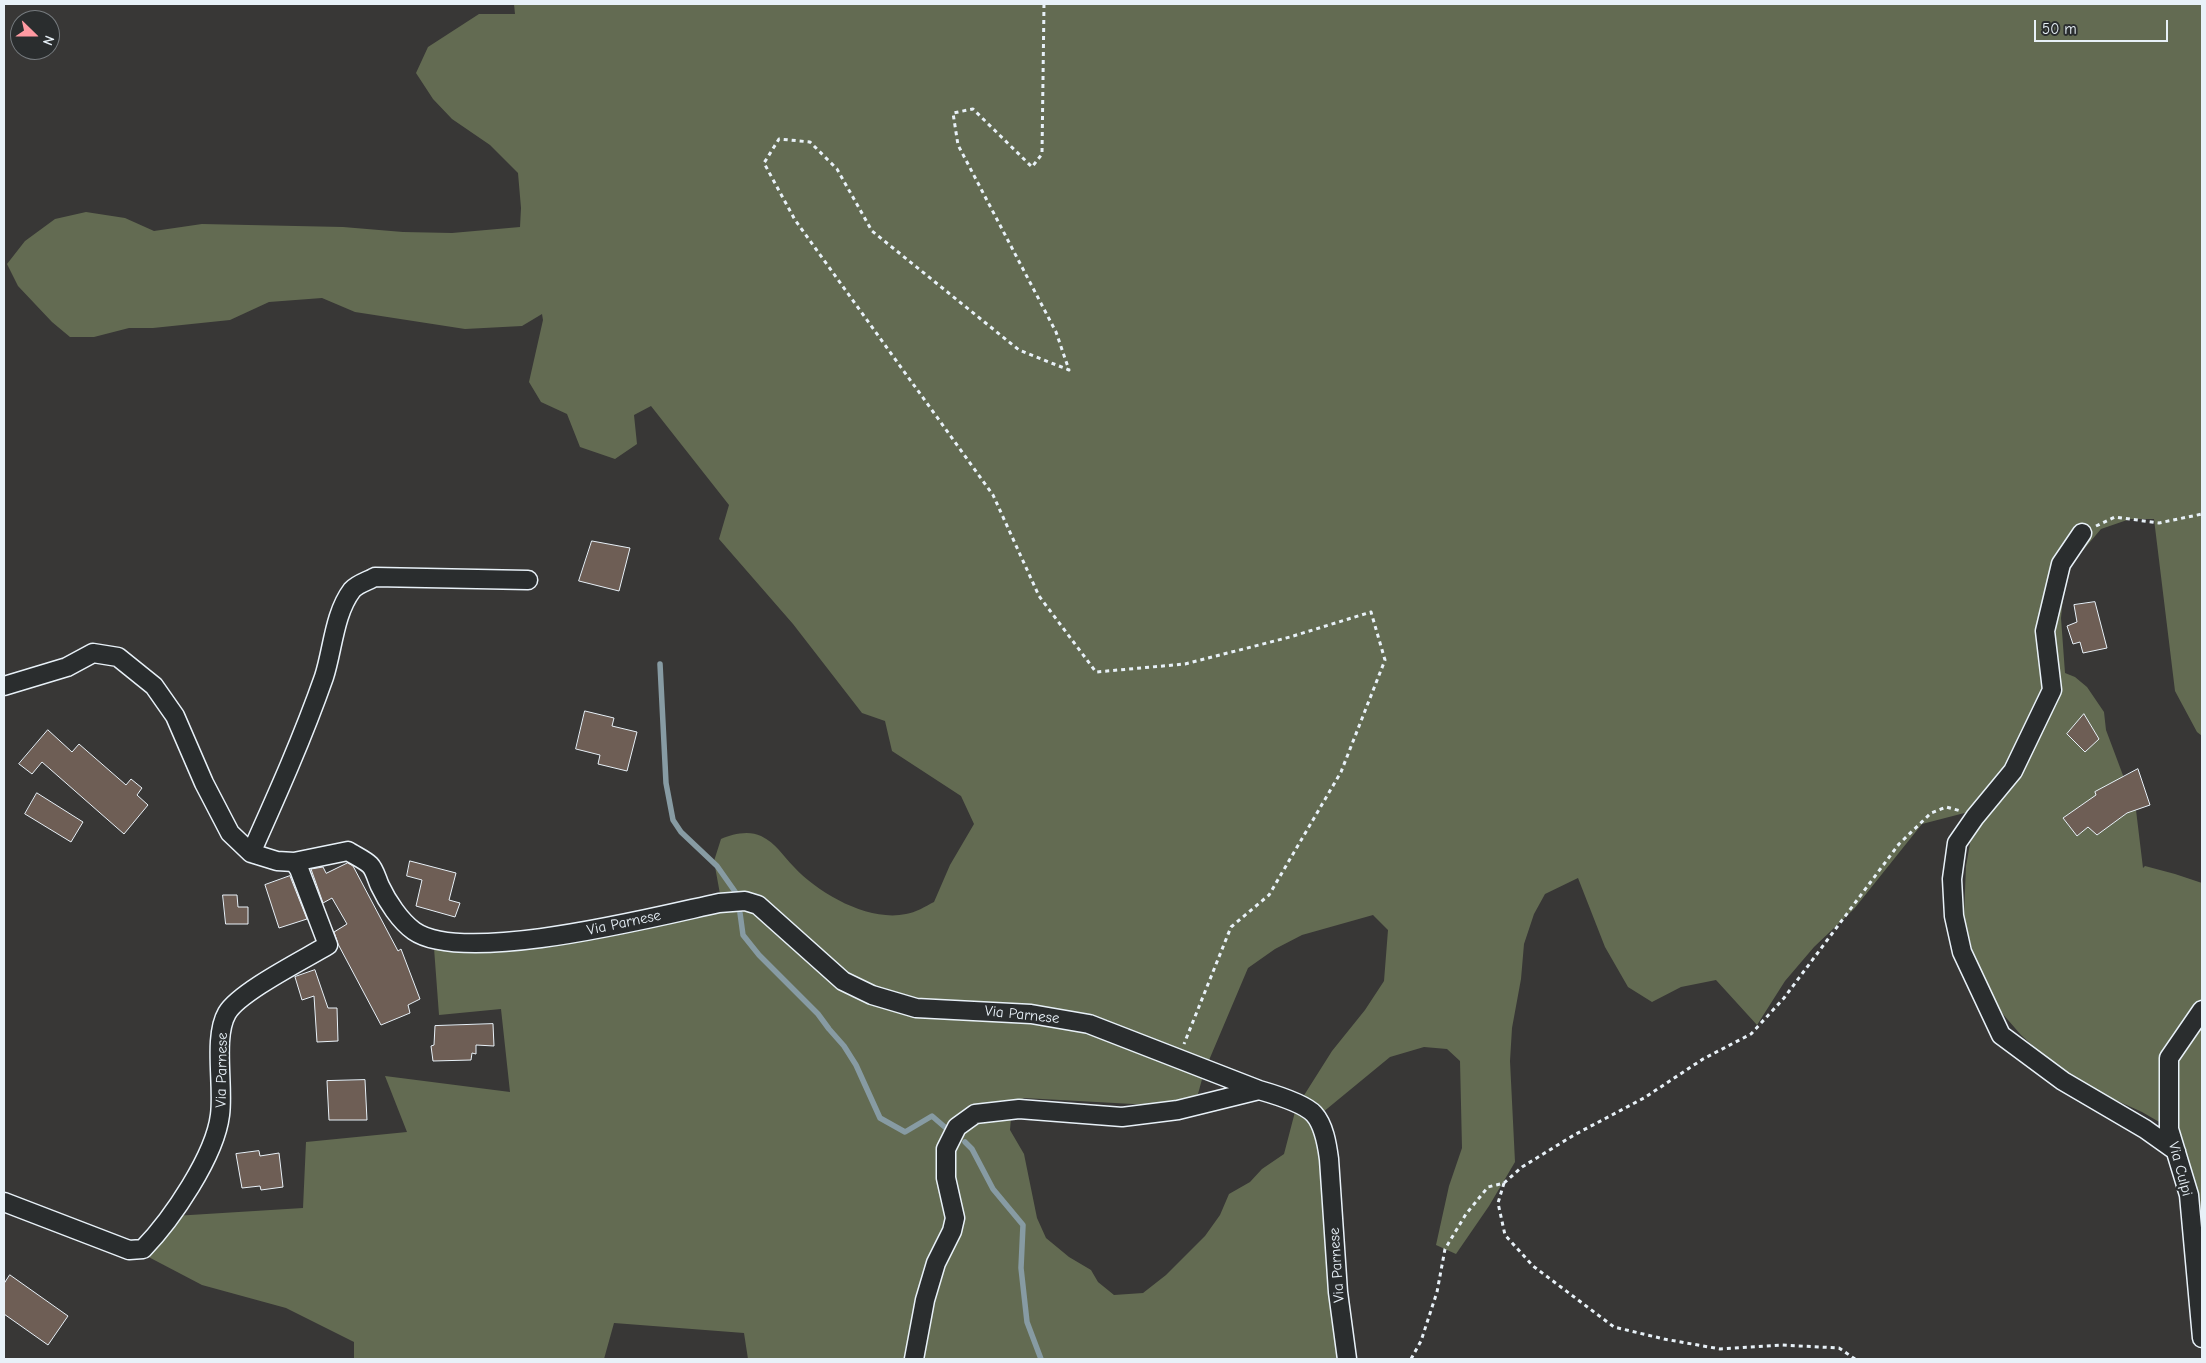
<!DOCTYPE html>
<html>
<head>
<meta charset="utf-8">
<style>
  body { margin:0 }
  #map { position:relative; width:2206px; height:1363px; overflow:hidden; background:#383736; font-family:"Comic Neue",sans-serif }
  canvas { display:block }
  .frame { position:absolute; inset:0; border:5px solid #e8f1f8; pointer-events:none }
  .north { position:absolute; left:10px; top:10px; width:50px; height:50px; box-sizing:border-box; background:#2a2d2e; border:1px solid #767b7f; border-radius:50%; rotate:112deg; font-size:14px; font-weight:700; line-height:20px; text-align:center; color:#e8f1f8 }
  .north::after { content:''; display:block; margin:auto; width:18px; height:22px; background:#ff9aa2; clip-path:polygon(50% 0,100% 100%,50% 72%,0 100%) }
  .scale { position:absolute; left:2034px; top:20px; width:134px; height:22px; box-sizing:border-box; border:2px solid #e8f1f8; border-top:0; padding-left:6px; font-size:15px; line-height:18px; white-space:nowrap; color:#e8f1f8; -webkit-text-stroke:4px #2a2d2e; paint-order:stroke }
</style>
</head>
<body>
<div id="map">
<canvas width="2206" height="1363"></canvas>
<div class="frame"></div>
<div class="north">N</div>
<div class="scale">50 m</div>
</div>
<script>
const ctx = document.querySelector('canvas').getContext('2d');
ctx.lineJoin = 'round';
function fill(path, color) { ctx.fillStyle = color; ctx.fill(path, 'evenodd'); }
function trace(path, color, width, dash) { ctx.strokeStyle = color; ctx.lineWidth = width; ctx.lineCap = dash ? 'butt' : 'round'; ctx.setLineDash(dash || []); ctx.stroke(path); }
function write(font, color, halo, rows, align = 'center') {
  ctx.font = font + ' "Comic Neue",sans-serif'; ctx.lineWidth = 4.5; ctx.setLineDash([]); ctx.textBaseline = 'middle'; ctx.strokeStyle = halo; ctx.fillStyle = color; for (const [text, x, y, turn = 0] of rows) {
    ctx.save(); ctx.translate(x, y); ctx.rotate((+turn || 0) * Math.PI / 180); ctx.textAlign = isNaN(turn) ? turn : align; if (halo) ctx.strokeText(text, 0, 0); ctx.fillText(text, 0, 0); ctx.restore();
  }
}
fill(new Path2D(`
  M514,4H2202V736L2197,732L2175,691L2154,519H2130L2101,529L2073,562L2064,587L2061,618L2065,673L2075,677L2087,687L2104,712L2106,730L2136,810L2143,868L2145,866L2175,874L2202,883V1219H2197L2180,1134L2142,1112L2071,1080L2021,1035L1982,990L1964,916L1966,866L1976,810L1922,824L1854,909L1814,947L1785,981L1757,1025L1716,980L1681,987L1652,1002L1628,987L1605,947L1578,878L1545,894L1534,914L1524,944L1521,979L1512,1028L1510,1061L1515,1162L1489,1206L1456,1254L1436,1245L1449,1186L1462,1148L1460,1061L1447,1049L1424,1047L1390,1057L1311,1122L1328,1153L1351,1359H748L744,1333L614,1323L604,1359H354V1342L286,1308L202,1285L139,1252L174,1216L303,1208L306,1142L407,1132L385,1076L510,1092L501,1009L439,1015L434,948L473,952L516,948L722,905L714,861L721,839C732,834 749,830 761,836C776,843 783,856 794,867C819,894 869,922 906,914C915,913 926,906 934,902L950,865L974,824L961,796L892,751L885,721L862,713L793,624L719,539L729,505L651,406L634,415L637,444L615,459L580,447L567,414L541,402L529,382L543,320L542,314L522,326L465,329L355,312L322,298L269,302L230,320L153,328H129L94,337H70L52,322L18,286L7,264L25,241L55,219L86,212L125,218L154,231L202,224L343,227L403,232L452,233L520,227L521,208L518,173L490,145L452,119L433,99L416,73L428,47L479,14H515ZM1373,915L1388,930L1384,981L1365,1010L1332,1051L1296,1108L1284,1154L1262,1169L1250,1182L1229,1194L1220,1215L1205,1236L1166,1275L1143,1293L1114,1295L1098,1282L1091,1270L1069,1257L1046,1238L1037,1218L1024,1154L1010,1130L1012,1105L1024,1098L1169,1106L1198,1094L1204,1072L1248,968L1275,949L1302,935Z`), '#636b52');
trace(new Path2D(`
  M660,664L666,783L673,820L681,832L717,866L736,893
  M740,913L743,935L759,955L818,1014L829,1029L844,1046L856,1065L880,1118L905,1132L932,1116L947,1129
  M965,1142L972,1149L993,1189L1023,1225L1021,1268L1027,1322L1041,1359`), '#879ba3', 5.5);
const building = new Path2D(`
  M592,541L630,548L619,591L579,581Z
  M2095,602L2107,648L2083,653L2080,642L2073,644L2067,626L2077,622L2074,605Z
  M585,711L614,718L612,726L637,732L627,771L598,764L600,755L576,749Z
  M2084,714L2099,739L2085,752L2067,734Z
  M48,730L72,752L79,744L126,785L131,779L142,788L137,795L148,805L124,834L42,762L32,774L19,764Z
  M2138,769L2150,805L2127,813L2097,835L2088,827L2077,836L2063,818L2096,795L2095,792Z
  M37,793L83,822L71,842L25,814Z
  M410,861L456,873L449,900L460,903L455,917L416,906L422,880L407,876Z
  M348,863L353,866L398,951L401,949L420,999L408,1005L410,1013L381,1025L338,944L334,932L347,924L332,898L323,903L311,869L323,867L326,873Z
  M290,876L307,919L279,928L265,885Z
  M223,895H237L238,907H248V924H226Z
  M315,970L328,1008H337L338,1041L317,1042L314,996L302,1000L295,977Z
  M493,1024L494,1046L476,1045V1054L472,1053L471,1060L433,1061L431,1046L434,1045L435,1026Z
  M365,1080L367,1120H329L327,1081Z
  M259,1151L260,1156L279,1153L283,1187L261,1190L260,1186L242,1188L236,1154Z
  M10,1275L68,1316L48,1345L4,1314V1284Z`);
fill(building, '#6e5e55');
trace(building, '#e8f1f8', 1);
const minor = new Path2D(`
  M2082,533L2061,564L2045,631L2052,690L2013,771L1975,817L1957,843L1952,879L1954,916L1962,952L2001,1035L2063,1081L2145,1129L2176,1151
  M4,686L67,667L93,653L118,657L154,686L175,716L204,783L230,833L251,853L277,861L294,862L348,851C354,855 365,860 370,865C375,870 377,880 380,886C387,901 400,921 414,931C464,966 658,916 719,903L745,901L758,905L843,981L872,995L916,1008L1031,1014L1089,1024L1259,1090C1273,1094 1304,1103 1314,1114C1324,1125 1327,1144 1329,1159L1338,1292L1347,1359
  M251,853C277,795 303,737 324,677C333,649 334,614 352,590C357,584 368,581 375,577L528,580
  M2202,1010L2169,1058V1129L2189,1195L2202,1338
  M4,1202L129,1250L143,1249C172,1219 215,1156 220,1115C224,1086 213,1037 227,1013C239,992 305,959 328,945L299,869L294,862
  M914,1359L925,1300L936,1263L952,1231L955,1218L946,1178V1149L957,1127L975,1114L1019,1109L1122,1117L1178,1110L1259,1090`);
trace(minor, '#e8f1f8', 21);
trace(new Path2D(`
  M1044,4L1042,154L1032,167L973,109L953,113L958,145L1056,332L1069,370L1019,350L872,231L837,169L810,142L779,139L764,163L795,220L993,495L1039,596L1096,672L1185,664L1290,637L1371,612L1385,660L1341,772L1269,895L1231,927L1184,1044
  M2096,526L2115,517L2159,523L2202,514
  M1504,1183L1498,1203L1505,1235L1533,1266L1614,1327L1664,1339L1720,1349L1781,1345L1839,1348L1855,1359
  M1411,1359L1421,1341L1437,1292L1445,1249L1466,1214L1488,1187L1504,1183L1522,1167L1574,1135L1644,1098L1703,1059L1751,1034L1784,998L1899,844L1931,813L1946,807L1961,811`), '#e8f1f8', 3, [4, 4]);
trace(minor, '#2a2d2e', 18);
write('15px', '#e8f1f8', '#2a2d2e', [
  ["Via Parnese",624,923,-12],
  ["Via Parnese",1022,1015,6],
  ["Via Parnese",222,1070,-89],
  ["Via Culpi",2180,1169,75],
  ["Via Parnese",1337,1265,-94]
]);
</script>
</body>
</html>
